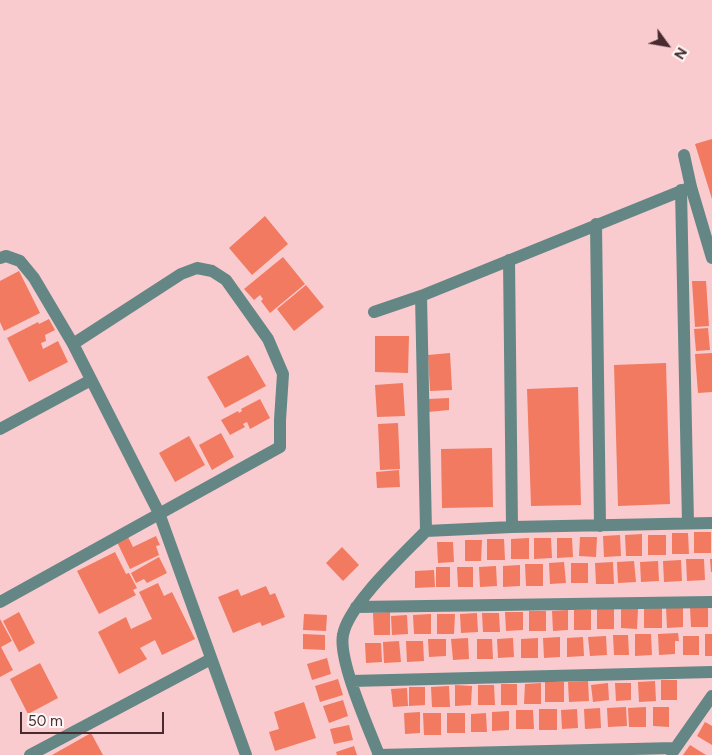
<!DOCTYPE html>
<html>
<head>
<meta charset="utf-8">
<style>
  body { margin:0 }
  #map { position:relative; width:712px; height:755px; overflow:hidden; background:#f9cbce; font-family:Figtree,sans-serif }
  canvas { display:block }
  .north { position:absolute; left:642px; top:20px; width:50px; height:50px; -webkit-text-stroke:4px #fff7f7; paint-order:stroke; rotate:122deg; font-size:14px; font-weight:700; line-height:20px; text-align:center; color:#482b2e }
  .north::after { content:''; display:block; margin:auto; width:18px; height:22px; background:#482b2e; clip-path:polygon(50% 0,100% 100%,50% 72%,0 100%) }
  .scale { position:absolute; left:20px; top:712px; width:144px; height:22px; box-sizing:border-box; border:2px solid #482b2e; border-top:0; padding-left:6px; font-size:15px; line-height:18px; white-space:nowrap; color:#482b2e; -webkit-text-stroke:4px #fff7f7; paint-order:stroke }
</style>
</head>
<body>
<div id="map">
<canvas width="712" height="755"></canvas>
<div class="north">N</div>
<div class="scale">50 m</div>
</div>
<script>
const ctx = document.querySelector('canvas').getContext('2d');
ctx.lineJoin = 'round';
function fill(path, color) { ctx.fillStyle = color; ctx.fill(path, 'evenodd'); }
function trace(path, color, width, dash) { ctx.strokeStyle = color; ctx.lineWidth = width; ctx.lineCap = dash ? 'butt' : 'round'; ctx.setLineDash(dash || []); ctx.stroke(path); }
fill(new Path2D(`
  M712,139V199L695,144Z
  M265,216L288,244L252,275L229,248Z
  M283,257L305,284L270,313L261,301L263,299L260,295L254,300L244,289Z
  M19,271L40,313L4,331L0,322V281Z
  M692,281H706L709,326L695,327Z
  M306,285L324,307L294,331L277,309Z
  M49,319L55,330L45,335L46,341L41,343L43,349L58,341L68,362L29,382L7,338L38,322L39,324Z
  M708,328L710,350L696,351L694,329Z
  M375,336H409L408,373L375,372Z
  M450,353L452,390L430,391L428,355Z
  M712,353V392L698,393L695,354Z
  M248,355L266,386L225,408L207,377Z
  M666,363L670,504L618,506L614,365Z
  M403,383L405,416L377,417L375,385Z
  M578,387L581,505L531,506L527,389Z
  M449,398V410L428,412V399Z
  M260,399L270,418L250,429L247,422L243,424L245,427L230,435L221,420L238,411L239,413L242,411L241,409Z
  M398,423L400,469L380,470L378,424Z
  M221,433L234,457L212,470L199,445Z
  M189,436L205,465L175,482L159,453Z
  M492,448L493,507L442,508L441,449Z
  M399,470L400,487L377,488L376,472Z
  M694,532H711V553H694Z
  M672,533H688L689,554H672Z
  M642,534V556H626L625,535Z
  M620,535L621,556L604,557L603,536Z
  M648,535H666V555H648Z
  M156,536L160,545L156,546L159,555L130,569L117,542L128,537L133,547Z
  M580,537H597L596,557L579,556Z
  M529,538V559H511V539Z
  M534,538H551L552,558L534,559Z
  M557,538H572L573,557L557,558Z
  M487,539H504L505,560H487Z
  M465,540H482L481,561H465Z
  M437,542H453L454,562L438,563Z
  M342,547L359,565L343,581L326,563Z
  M115,552L126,574L129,573L137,588L133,590L136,595L99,614L77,571Z
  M159,557L167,573L147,583L144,579L136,583L131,573Z
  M686,559H704L705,580L687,581Z
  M710,559H712V572H711Z
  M681,560L682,581L664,582L663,561Z
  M634,561L636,582L618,583L617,562Z
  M658,561L659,581L641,582L640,562Z
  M564,562L566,583L550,584L549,563Z
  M613,562L614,584H596L595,563Z
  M571,563H588V583H571Z
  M525,564H543V586H526Z
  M520,565V586L503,587V566Z
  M496,566L497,586L480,587L479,567Z
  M436,567H450V587H436Z
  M457,567H473V587H458Z
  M434,570L435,587L415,588V571Z
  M158,583L164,596L172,592L195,639L162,655L155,640L140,648L147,659L119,674L98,632L126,617L131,629L152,619L139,592Z
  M266,586L270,595L275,593L285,617L262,626L260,622L233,633L218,597L238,589L241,596Z
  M708,606V627H691L690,607Z
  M644,607H662V628H644Z
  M666,607H683V627L667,628Z
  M597,609H614V629H597Z
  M621,609H638L637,629L621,628Z
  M568,610V630L553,631L552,611Z
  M574,610H591V630H574Z
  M529,611H546V631H529Z
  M19,612L35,643L19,652L3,621Z
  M390,612V635H374L373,613Z
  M505,612H523V630L506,631Z
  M477,613L478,632L461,633L460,614Z
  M482,613H499L500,632H483Z
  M304,614L327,615L326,631L303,630Z
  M431,614V634H414L413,615Z
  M437,614H455L454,634H437Z
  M407,615L408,634L392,635L391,616Z
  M0,619L12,641L1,647L13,670L0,677Z
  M678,633L679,641H675V654L659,655L658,634Z
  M303,634L325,635V650L303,649Z
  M635,634H651L652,655L635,656Z
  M705,634H712V656H705Z
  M613,635H628L629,655H614Z
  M606,636L607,655L590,656L588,637Z
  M683,636H699V655H683Z
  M560,637V657L544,658L543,638Z
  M583,637L584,656L567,657V638Z
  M468,638L469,659L453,660L451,639Z
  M513,638L514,657L498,658L497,639Z
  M538,638V658H521V639Z
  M428,639H446V656L429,657Z
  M477,639H492L493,659H477Z
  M399,641L401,662L384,663L383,642Z
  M406,641H423L424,661L407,662Z
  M365,643H381L382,662L366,663Z
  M327,658L331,674L312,680L307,664Z
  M40,663L58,698L28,714L10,679Z
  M338,679L343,695L320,702L315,686Z
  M661,680H677V700H661Z
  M588,681L589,701L569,702L568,682Z
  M655,681L656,701L639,702L638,682Z
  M545,682H564V702H545Z
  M541,683V704H524L525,684Z
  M608,683L609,700L593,702L591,685Z
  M615,683H631V700L616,701Z
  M501,684H517V705H501Z
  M455,685L472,686L471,705L455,706Z
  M478,685H494L495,705H478Z
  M449,686L450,707H432L431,687Z
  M409,687H425V705L409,706Z
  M407,688L408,706L393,707L391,689Z
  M343,700L348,716L329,723L323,706Z
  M304,702L316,738L275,751L269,732L279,729L274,712Z
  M626,707L627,726L608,727L607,708Z
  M646,707V727H629L628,708Z
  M653,707H669V727L653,726Z
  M600,708L601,728L585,729L584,709Z
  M539,709H557V730H539Z
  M577,709L578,728L562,729L561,710Z
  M516,710H533L534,729H516Z
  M509,711V730L492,731V712Z
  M420,712V733L405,734L404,713Z
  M423,713H441V735H424Z
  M447,713H465V733H447Z
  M486,713L487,732H471V714Z
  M705,722L712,726V745L697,736Z
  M349,725L353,740L334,744L330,729Z
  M91,733L103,755H52Z
  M690,745L706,755H683Z
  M354,746L357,755H337L336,752Z`), '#f17a60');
trace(new Path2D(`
  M684,155L691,187L712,258
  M681,190L688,523
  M596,224L600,526
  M0,258L6,256L20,261L34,278L73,344L159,513L246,755
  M509,260L512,527
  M421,296L426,531
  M374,312L421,296L691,187
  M0,429L91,380
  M0,602L280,447V420L283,374L268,339L226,280L212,271L197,268L181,274L73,344
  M356,607L712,602
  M351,681L712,672
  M672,753L712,696
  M30,755L211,659
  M378,755L675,748
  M379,755C369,729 338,660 343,635C348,605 404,554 426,531L512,527L712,523`), '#648786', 12);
</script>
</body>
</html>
